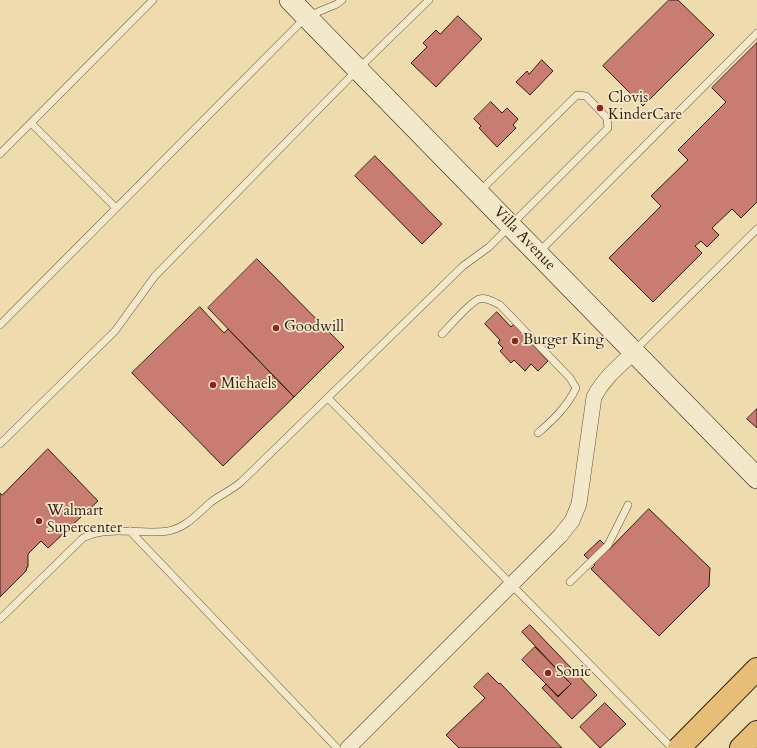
<!DOCTYPE html>
<html>
<head>
<meta charset="utf-8">
<style>
  body { margin:0 }
  canvas { display:block; background:#eedbae }
</style>
</head>
<body>
<canvas width="757" height="748"></canvas>
<script>
const ctx = document.querySelector('canvas').getContext('2d');
ctx.lineJoin = 'round';
function fill(path, color) { ctx.fillStyle = color; ctx.fill(path, 'evenodd'); }
function trace(path, color, width, dash) { ctx.strokeStyle = color; ctx.lineWidth = width; ctx.lineCap = dash ? 'butt' : 'round'; ctx.setLineDash(dash || []); ctx.stroke(path); }
function write(font, color, halo, rows, align = 'center') {
  ctx.font = font + ' Cardo,serif'; ctx.lineWidth = 3.5; ctx.setLineDash([]); ctx.textBaseline = 'middle'; ctx.strokeStyle = halo; ctx.fillStyle = color; for (const [text, x, y, turn = 0] of rows) {
    ctx.save(); ctx.translate(x, y); ctx.rotate((+turn || 0) * Math.PI / 180); ctx.textAlign = isNaN(turn) ? turn : align; if (halo) ctx.strokeText(text, 0, 0); ctx.fillText(text, 0, 0); ctx.restore();
  }
}
const building = new Path2D(`
  M669,0H678L714,35L643,106L603,66Z
  M458,16L482,39L436,87L411,63L427,47L423,43L436,30L440,34Z
  M757,43V202L741,218L732,209L712,228L719,235L707,247L701,241L695,246L702,253L653,302L609,258L661,206L651,196L688,160L678,150L726,102L712,88Z
  M542,60L553,71L530,95L516,82L527,71L529,74Z
  M491,102L502,113L507,108L518,119L513,125L516,128L497,147L479,128L481,126L474,119Z
  M375,156L442,224L422,244L355,176Z
  M257,259L344,347L294,397L208,308Z
  M200,307L224,333L228,329L294,397L223,466L132,373Z
  M497,312L511,327L514,324L548,361L538,371L531,364L525,371L514,360L511,363L500,351L503,348L498,343L500,340L485,324Z
  M757,409V428L747,419Z
  M48,449L98,501L48,548L41,541L28,554V567H27L26,571L0,597V493L2,495Z
  M649,509L710,568L709,586L659,636L591,569L595,565L584,555L600,540L609,549Z
  M530,625L597,695L572,719L542,688L546,684L558,697L571,684L522,632Z
  M535,647L571,684L558,696L522,660Z
  M488,673L499,684L500,683L562,748H459L446,735L485,698L474,687Z
  M605,703L626,724L600,748L580,727Z`);
fill(building, '#c97c72');
trace(building, '#341c0e', 1);
const lane = new Path2D(`
  M31,123L116,208
  M0,154L153,0
  M539,252L757,33
  M0,325L306,17L337,4L342,0
  M442,334C449,327 470,302 479,299C486,297 494,302 500,305L570,378L576,388C567,407 553,420 538,433
  M635,350L757,229
  M328,398L672,748
  M0,444L115,331L155,276L358,69L429,0
  M130,531L337,748
  M570,582L608,545L628,505
  M0,619L83,538C107,525 142,535 168,531C186,528 197,514 211,502C220,495 232,490 241,482L463,266L489,247L608,128L607,118L586,96L577,95L480,191`);
const street = new Path2D(`
  M348,748L560,536L572,521L579,504L594,397C604,378 619,366 634,352`);
const secondary = new Path2D(`
  M290,0L757,478`);
const primary = new Path2D(`
  M679,748L757,669
  M741,748L757,732`);
trace(lane, '#624c36', 8);
trace(street, '#624c36', 16);
trace(secondary, '#341c0e', 22);
trace(primary, '#341c0e', 24);
trace(lane, '#f4e8ca', 7);
trace(street, '#f4e8ca', 15);
trace(secondary, '#f4e8ca', 21);
trace(primary, '#e7be77', 22);
for (const [x, y, r, color] of [
  [600,108,4,"#8f2418"],
  [276,328,4,"#8f2418"],
  [515,341,4,"#8f2418"],
  [213,385,4,"#8f2418"],
  [39,521,4,"#8f2418"],
  [548,673,4,"#8f2418"]
]) { const dot = new Path2D(); dot.arc(x, y, r, 0, 2 * Math.PI); ctx.fillStyle = color; ctx.fill(dot); trace(dot, '#f4e8ca', 1.5); }
write('15px', '#341c0e', '#f4e8ca', [
  ["Clovis",608,99],
  ["KinderCare",608,116],
  ["Goodwill",284,328],
  ["Burger King",523,341],
  ["Michaels",221,385],
  ["Walmart",47,512],
  ["Supercenter",47,529],
  ["Sonic",556,673]
], 'left');
write('15px', '#341c0e', '#f4e8ca', [
  ["Villa Avenue",524,239,46]
]);
</script>
</body>
</html>
